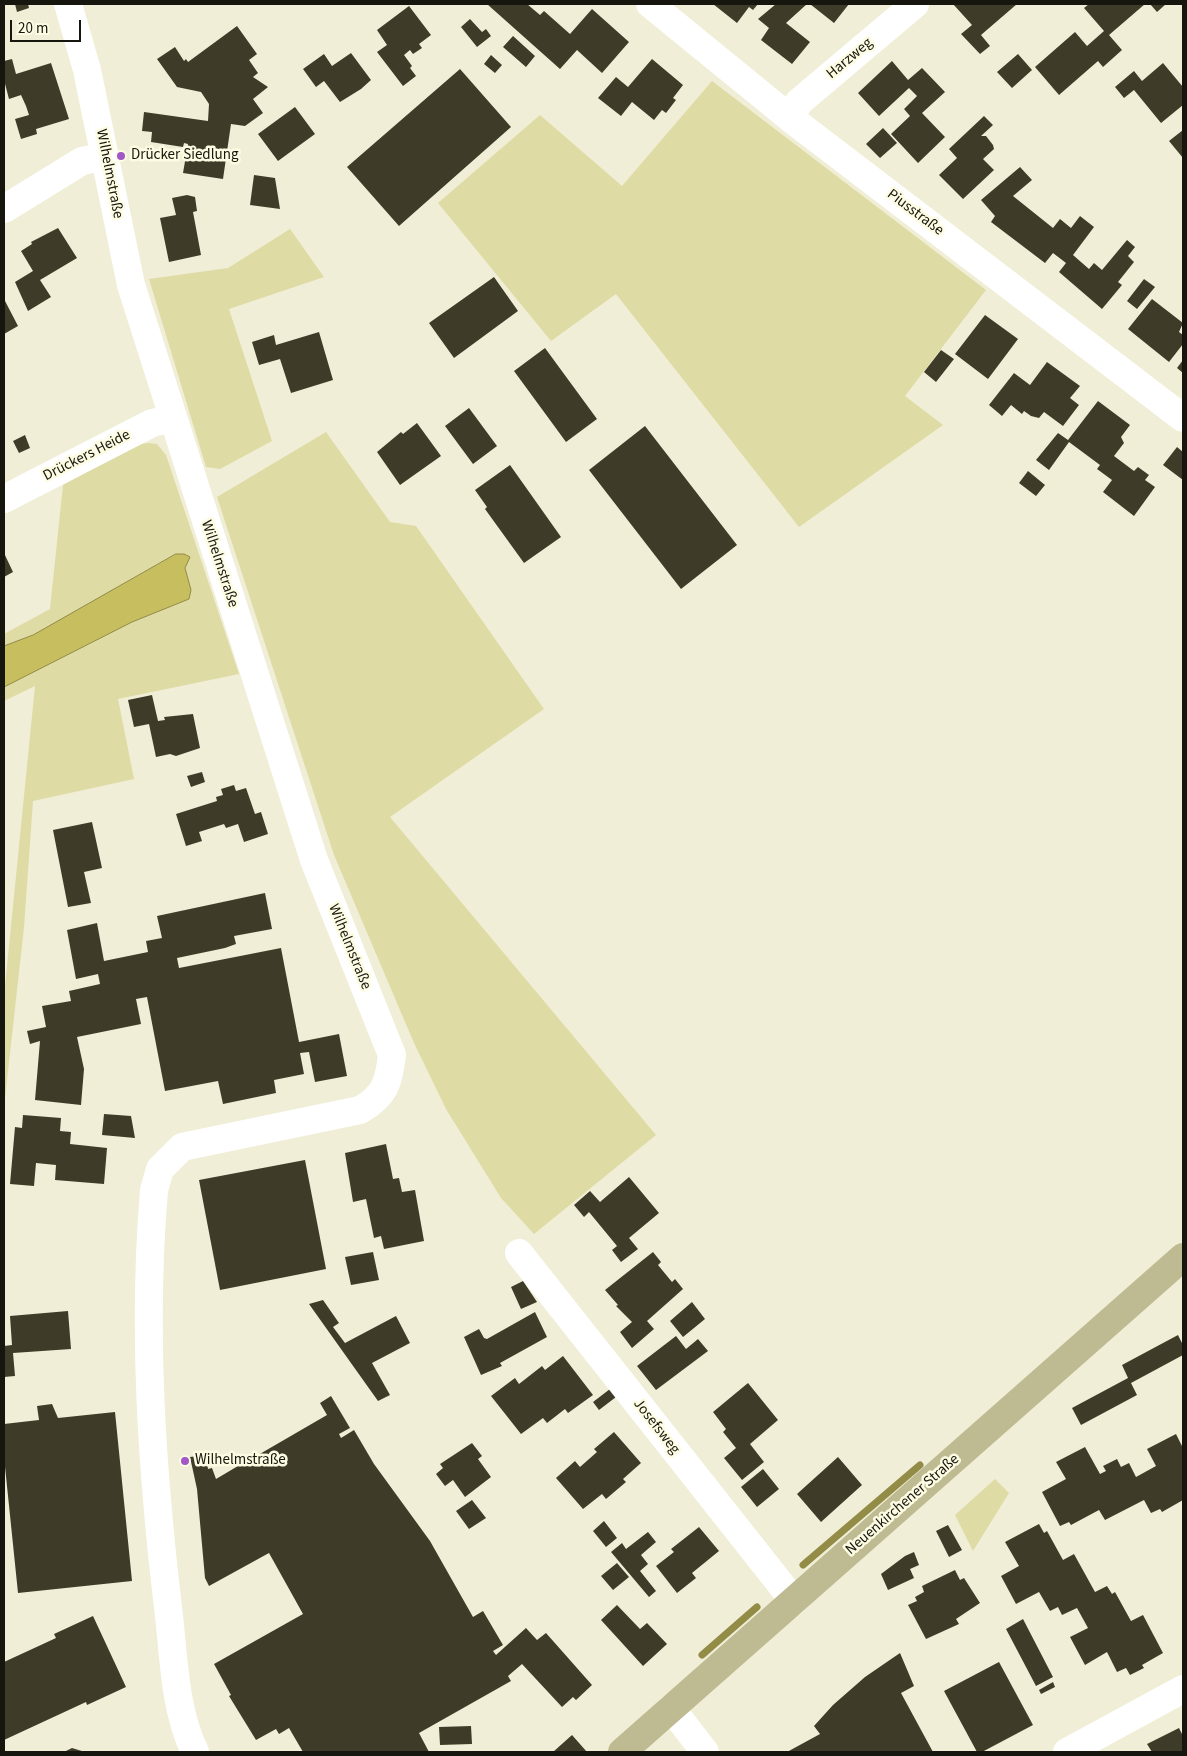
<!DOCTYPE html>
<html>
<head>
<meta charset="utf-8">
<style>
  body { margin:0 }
  #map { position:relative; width:1187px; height:1756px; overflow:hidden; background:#f0eed6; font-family:"Source Sans 3",sans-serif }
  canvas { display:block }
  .frame { position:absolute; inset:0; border:5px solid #17160e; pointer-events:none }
  .scale { position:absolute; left:10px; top:20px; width:71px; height:22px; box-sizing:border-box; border:2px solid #17160e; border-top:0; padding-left:6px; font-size:15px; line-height:18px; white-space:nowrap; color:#17160e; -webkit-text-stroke:4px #fdfce3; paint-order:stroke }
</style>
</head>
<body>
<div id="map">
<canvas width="1187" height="1756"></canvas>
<div class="frame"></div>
<div class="scale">20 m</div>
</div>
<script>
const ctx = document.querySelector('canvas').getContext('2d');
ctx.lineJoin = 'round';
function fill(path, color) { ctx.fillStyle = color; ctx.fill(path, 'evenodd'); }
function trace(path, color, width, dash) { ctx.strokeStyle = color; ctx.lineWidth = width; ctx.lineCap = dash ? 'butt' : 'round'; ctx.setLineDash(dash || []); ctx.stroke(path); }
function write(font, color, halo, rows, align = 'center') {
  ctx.font = font + ' "Source Sans 3",sans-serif'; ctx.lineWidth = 5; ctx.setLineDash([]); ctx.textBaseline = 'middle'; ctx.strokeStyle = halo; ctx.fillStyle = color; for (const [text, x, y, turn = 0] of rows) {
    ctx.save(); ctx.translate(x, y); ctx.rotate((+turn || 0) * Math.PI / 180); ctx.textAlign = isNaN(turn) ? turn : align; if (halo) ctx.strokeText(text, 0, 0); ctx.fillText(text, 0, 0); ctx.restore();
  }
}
fill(new Path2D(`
  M712,81L986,290L905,396L943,425L799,527L616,294L551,341L438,203L540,115L622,186Z
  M290,229L324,277L229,309L272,441L220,469L206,467L149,279L228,268Z
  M326,432L390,522L416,526L544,709L390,817L656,1135L534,1234L501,1198L446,1109L414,1043L334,855L217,497Z
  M149,443L157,444L166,455L239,674L118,699L134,779L33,801L24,927L4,1107V996L35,686L4,701V634L50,609L63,485L139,444Z
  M995,1479L1009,1493L973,1551L955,1515Z`), '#dfdba5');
const water = new Path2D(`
  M176,554H184L190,557L185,568L191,590L189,599L132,622L4,687V646L33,635Z`);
fill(water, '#c7be5f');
trace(water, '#928c47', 1);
trace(new Path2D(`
  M803,1565L920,1465
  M702,1655L757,1607`), '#928c47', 7);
fill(new Path2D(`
  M15,4H28L29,8L17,12Z
  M487,4H527L540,15L544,11L570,34L592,9L629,42L602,73L577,50L560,69Z
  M713,4H758L753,10L749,7L737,23Z
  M776,4H807L786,23L810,42L792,64L761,40L769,28L758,19Z
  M810,4H849L834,23Z
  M953,4H1017L981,35L990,46L980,54L961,34L972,25Z
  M1089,4H1145L1109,35L1122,50L1103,67L1098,61L1059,95L1035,67L1075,32L1087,46L1104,31L1084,8Z
  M1150,4H1166L1157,12Z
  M409,6L431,35L419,44L422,48L413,54L410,50L404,55L412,66L410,68L416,76L403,86L377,52L387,45L377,30Z
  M470,19L482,32L486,29L491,36L477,47L461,27Z
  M237,26L257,54L249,60L258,73L253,77L268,87L253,99L263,113L245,126L231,124L223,179L183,173L188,144L184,143L183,147L151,142L152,132L142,131L144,112L208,121L209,104L201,92L177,87L157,59L175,47L184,61L186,59L188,62Z
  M513,36L535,56L526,67L503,47Z
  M351,53L371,80L361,89L340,102L324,81L316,87L303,69L324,54L332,66Z
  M1018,54L1032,70L1012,88L997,72Z
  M491,55L502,65L495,73L484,64Z
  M12,59L16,74L51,63L69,119L36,129L37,134L21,139L15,119L29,115L26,106L21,95L9,99L4,80V61Z
  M652,59L683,85L673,98L676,100L666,113L662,110L654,120L632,102L621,116L598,98L616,77L628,87Z
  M892,61L908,80L922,68L945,92L922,113L945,137L918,163L891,134L910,116L904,109L917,96L909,88L879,116L858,93Z
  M1163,63L1183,87V105L1161,123L1134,90L1124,98L1115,87L1134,71L1142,81Z
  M460,69L511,127L399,226L347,167Z
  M295,107L315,134L278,161L258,134Z
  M984,116L993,125L981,136H986L993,145L994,149L983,159L994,170L963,199L939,175L957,158L949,149Z
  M883,128L897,143L880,158L866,144Z
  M1183,130V158L1169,141Z
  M1020,167L1032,180L1013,196L1053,228L1060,219L1071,228L1080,216L1094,227L1073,255L1089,269L1094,263L1102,270L1127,240L1135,247L1128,256L1134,262L1118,282L1122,285L1102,309L1059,272L1066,263L1053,253L1045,263L991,222L995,216L981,200Z
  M254,175L275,178L280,209L250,205Z
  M187,195L195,197L197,211L193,212L201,255L169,262L160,218L176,215L172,198Z
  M58,228L77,258L40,280L51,297L28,311L15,282L33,271L21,251L32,244L31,242Z
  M494,277L518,311L454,358L429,323Z
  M1144,279L1155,287L1137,309L1127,301Z
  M4,299L18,326L4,334Z
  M1152,299L1183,323L1179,332L1183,335V344L1169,362L1128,329Z
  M985,315L1018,339L988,379L955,354Z
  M319,332L333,380L291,393L280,359L259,365L252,342L274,335L276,345Z
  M545,348L597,419L566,442L514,371Z
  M941,350L954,359L936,382L924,372Z
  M1183,360V373L1177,368Z
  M1047,362L1080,386L1070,398L1079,405L1063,426L1044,412L1039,418L1031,416L1024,411L1022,414L1011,405L1002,416L989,405L1014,373L1030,385Z
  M1098,401L1130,425L1121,437L1124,443L1114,456L1134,471L1138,467L1149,475L1145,480L1155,487L1134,516L1103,492L1112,480L1097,469L1100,465L1069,442L1049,470L1036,460L1058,433L1068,440Z
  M469,408L497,446L473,464L445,426Z
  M417,423L441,456L400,485L377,452L401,432L403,434Z
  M645,426L737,545L681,589L589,470Z
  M25,435L30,448L19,453L13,441Z
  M1177,447L1183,452V480L1163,465Z
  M510,465L561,537L524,563L485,509L487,507L475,490Z
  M1028,471L1045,485L1036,496L1019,483Z
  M4,553L13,572L4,577Z
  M152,695L158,721L165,720L164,717L193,714L200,748L176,756L170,754L156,757L149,724L134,727L128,700Z
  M202,772L205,782L191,787L187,776Z
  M234,785L236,791L246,788L255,814L261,812L268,834L244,842L238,824L226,828L224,824L199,832L202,841L186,846L176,814L217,801L216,797L223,795L221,789Z
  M92,822L102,868L84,872L91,903L68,907L53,830Z
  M265,893L272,929L234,936L236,944L225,948L177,958L179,968L281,948L299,1042L339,1034L347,1076L315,1082L309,1052L300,1053L304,1074L274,1080L276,1093L223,1104L218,1081L165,1091L147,997L136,999L141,1024L77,1037L84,1069L81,1105L35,1100L40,1041L30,1044L27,1031L46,1027L42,1006L71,1001L69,991L100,984L98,974L76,979L67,930L97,923L104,961L148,952L146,941L162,938L157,916Z
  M104,1114L131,1116L135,1138L102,1135Z
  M23,1115L61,1118L60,1131L71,1132L70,1144L107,1148L104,1184L55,1180L56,1165L36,1163L34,1186L10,1184L15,1127L22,1128Z
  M386,1144L393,1179L399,1178L402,1192L415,1190L424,1241L384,1249L381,1236L374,1238L366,1199L353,1202L345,1153Z
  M305,1160L326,1269L220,1290L199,1180Z
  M629,1177L659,1213L629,1238L638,1249L621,1262L612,1250L617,1246L589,1212L584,1217L574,1205L590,1191L600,1202Z
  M373,1252L379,1280L351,1285L345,1257Z
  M653,1252L661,1262L658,1265L672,1282L675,1279L683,1289L647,1321L654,1329L632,1348L620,1332L632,1322L616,1306L618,1305L605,1290Z
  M523,1281L537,1302L521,1309L511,1287Z
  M323,1300L339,1323L333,1327L345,1343L396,1316L410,1343L372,1363L390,1395L378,1401L309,1304Z
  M692,1302L705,1319L683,1337L670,1321Z
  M68,1311L71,1349L13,1353L15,1376L4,1377V1346L12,1345L10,1316Z
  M535,1312L547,1337L500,1363L502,1366L481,1375L464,1337L479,1329L484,1338L487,1339Z
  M1178,1335L1183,1345V1355L1131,1383L1137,1395L1081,1425L1072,1408L1128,1378L1122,1365Z
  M676,1336L686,1349L698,1339L708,1351L656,1390L637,1366Z
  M563,1356L593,1395L568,1413L565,1409L547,1423L543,1418L521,1434L491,1396L515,1378L519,1384L542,1366L545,1370Z
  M748,1383L778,1420L750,1444L764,1462L742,1480L724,1458L736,1448L723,1432L726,1429L713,1412Z
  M610,1389L616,1397L599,1410L593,1402Z
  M331,1396L350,1428L339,1434L341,1438L354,1430L374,1464L430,1541L473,1617L483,1611L503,1645L493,1651L496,1655L526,1628L537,1640L546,1633L592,1685L576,1700L573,1697L562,1707L522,1664L508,1676L511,1681L419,1733L429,1752H303L289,1728L279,1734L276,1729L256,1740L229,1696L231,1695L214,1664L303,1614L269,1553L209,1586L205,1578L197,1489L190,1457L206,1455L208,1469L212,1468L216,1479L238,1466L235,1458L242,1454L246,1462L327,1415L320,1403Z
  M52,1404L58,1418L115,1412L132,1581L18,1593L4,1457V1424L39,1420L37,1406Z
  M614,1432L641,1463L623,1479L626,1482L606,1499L602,1494L583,1509L556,1478L575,1461L580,1467L597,1452L594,1449Z
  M1176,1434L1183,1448V1500L1162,1512L1160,1509L1151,1513L1144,1500L1105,1520L1099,1510L1071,1525L1069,1522L1060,1526L1042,1492L1066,1479L1056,1462L1085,1447L1100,1474L1106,1471L1103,1466L1117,1459L1121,1467L1129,1463L1136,1477L1156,1466L1147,1449Z
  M472,1443L482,1456L478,1459L491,1477L465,1497L453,1480L445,1486L436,1474L443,1468L440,1464Z
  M838,1457L862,1485L821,1522L797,1494Z
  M763,1469L779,1489L757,1507L741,1487Z
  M472,1500L486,1518L469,1529L456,1511Z
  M604,1521L617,1538L606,1547L593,1531Z
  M1039,1524L1044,1533L1047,1531L1063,1560L1074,1554L1095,1592L1107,1586L1112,1594L1115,1592L1131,1621L1143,1615L1163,1653L1142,1665L1144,1668L1130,1675L1126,1668L1117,1672L1107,1652L1085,1665L1070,1637L1088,1628L1077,1608L1062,1615L1058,1607L1050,1611L1039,1592L1016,1604L1001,1576L1019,1566L1005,1542Z
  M948,1525L962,1550L949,1557L936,1531Z
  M699,1527L719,1551L692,1573L696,1578L677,1593L656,1566L674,1552L671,1549Z
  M648,1532L656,1542L641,1555L648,1564L640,1571L656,1591L649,1597L611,1552L622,1543L626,1549Z
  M914,1552L919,1565L910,1569L914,1578L888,1590L881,1574L905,1556Z
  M617,1563L629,1577L613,1590L601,1576Z
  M955,1570L960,1580L964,1578L980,1603L956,1619L959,1624L926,1639L908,1605L917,1601L915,1597L924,1592L922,1586Z
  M617,1605L640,1629L647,1623L667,1644L643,1666L601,1620Z
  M93,1616L126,1687L87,1705L86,1702L4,1740V1662L56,1638L54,1634Z
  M1023,1619L1053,1677L1036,1686L1006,1629Z
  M900,1653L914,1686L901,1693L933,1752H787L820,1734L814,1726L833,1705L865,1677Z
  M999,1662L1033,1725L982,1752H977L944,1691Z
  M1053,1682L1055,1687L1041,1694L1039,1690Z
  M471,1726L472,1744L440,1745L439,1727Z
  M1179,1728L1183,1736V1752H1152L1147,1744Z
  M572,1735L587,1752H553Z
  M72,1748L85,1752H64Z`), '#3e3c28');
trace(new Path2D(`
  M68,4L87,70L131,285L314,860L392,1055C389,1082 385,1096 360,1110L182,1147L160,1169L154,1190C142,1332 152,1474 169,1616C174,1661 175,1711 195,1752
  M650,4L790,118L1183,418
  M790,118L799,102L915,4
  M4,209L82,161L105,156
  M4,499L152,423L173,418
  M519,1253L794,1601
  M671,1708L705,1752
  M1067,1752L1183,1689`), '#fff', 28);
trace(new Path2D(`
  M622,1752L1183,1257`), '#beba91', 28);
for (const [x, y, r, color] of [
  [121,156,5,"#a356c7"],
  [185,1461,5,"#a356c7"]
]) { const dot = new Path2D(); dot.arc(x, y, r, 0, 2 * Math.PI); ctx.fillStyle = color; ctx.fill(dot); trace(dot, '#fdfce3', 2); }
write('15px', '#17160e', '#fdfce3', [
  ["Harzweg",850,59,-40],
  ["Wilhelmstraße",109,174,79],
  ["Piusstraße",915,213,37],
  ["Drückers Heide",87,456,-27],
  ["Wilhelmstraße",219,564,72],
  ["Wilhelmstraße",349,947,68],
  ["Josefsweg",656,1427,52],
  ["Neuenkirchener Straße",903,1505,-41]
]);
write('15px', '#17160e', '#fdfce3', [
  ["Drücker Siedlung",131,156],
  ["Wilhelmstraße",195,1461]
], 'left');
</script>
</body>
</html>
